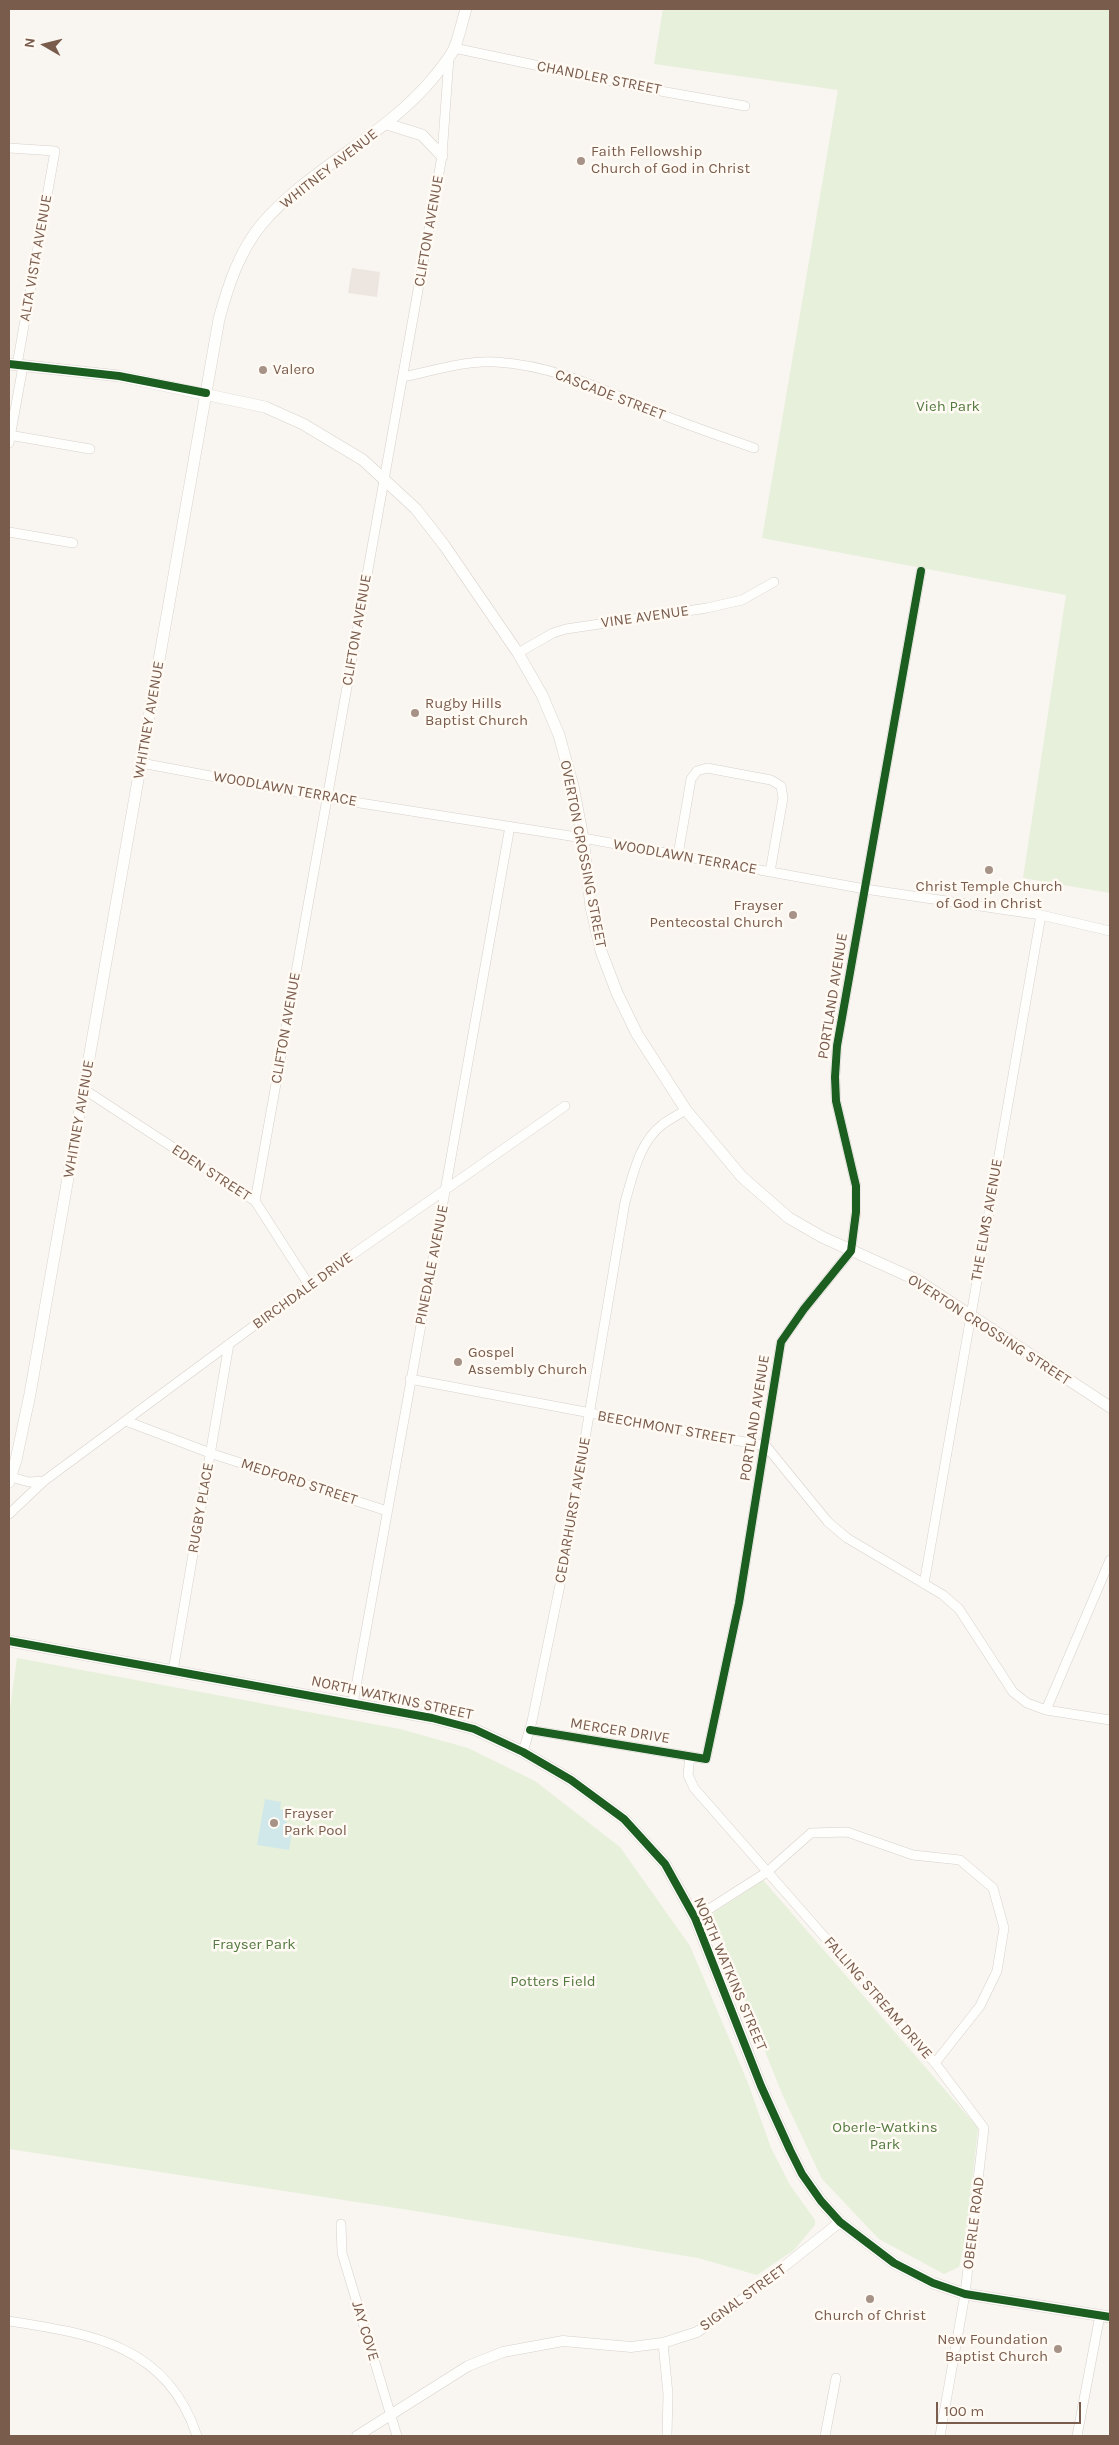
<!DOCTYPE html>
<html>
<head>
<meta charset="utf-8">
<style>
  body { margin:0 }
  #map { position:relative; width:1119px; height:2445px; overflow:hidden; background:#f9f5f0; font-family:Karla,sans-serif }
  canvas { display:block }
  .frame { position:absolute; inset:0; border:10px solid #7a5c4d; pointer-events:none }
  .north { position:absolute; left:20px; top:20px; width:50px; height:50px; -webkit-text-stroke:4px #fffaf3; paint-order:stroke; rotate:278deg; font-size:14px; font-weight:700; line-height:20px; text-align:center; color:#7a5c4d }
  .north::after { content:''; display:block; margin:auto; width:18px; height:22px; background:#7a5c4d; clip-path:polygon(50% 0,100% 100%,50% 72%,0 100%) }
  .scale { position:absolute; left:936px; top:2402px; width:145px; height:22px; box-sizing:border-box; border:2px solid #7a5c4d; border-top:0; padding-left:6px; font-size:15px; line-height:18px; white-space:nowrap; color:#7a5c4d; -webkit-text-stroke:4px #fffaf3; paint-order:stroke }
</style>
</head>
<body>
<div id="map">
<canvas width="1119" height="2445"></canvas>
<div class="frame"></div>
<div class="north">N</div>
<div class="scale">100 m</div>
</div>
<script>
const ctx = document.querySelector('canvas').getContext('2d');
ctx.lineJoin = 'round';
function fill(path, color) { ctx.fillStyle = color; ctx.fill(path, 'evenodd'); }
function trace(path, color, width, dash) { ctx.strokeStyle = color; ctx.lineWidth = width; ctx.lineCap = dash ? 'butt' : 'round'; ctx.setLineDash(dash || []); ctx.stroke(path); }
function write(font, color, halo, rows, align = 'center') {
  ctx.font = font + ' Karla,sans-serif'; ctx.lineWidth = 5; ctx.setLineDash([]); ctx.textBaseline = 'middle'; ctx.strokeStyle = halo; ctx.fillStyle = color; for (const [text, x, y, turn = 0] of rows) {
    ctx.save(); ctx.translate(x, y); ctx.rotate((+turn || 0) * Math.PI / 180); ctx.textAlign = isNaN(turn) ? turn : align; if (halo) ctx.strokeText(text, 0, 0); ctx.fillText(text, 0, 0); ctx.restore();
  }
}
fill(new Path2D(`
  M352,268L380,272L377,297L348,293Z`), '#ede5e0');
fill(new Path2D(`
  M663,9H1110V893L1023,878L1066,595L762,538L838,90L654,64Z
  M17,1658L400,1729L468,1748L535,1781L620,1847L690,1946L748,2083L771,2148L790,2185L815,2220V2225L794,2250L757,2275L698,2258L422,2212L9,2149V1716Z
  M763,1880L978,2128L966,2236L959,2267L944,2274L879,2239L822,2179L783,2096L710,1915Z`), '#e7f0db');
fill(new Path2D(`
  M265,1799L281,1802L280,1809L287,1811L286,1831L292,1832L289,1850L257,1845Z`), '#d0e8ea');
const minor = new Path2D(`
  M454,48L649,89L745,106
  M9,148L55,151L17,365
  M403,377C432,371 466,360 496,362C564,366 618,398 679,421C704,431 729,439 754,448
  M9,435L90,449
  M9,443L23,366
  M9,532L73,543
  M518,653L553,633L566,629L707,608L742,600L774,582
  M141,763L328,798L583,838L865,889L1041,915L1110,931
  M678,855L691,779L697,771L707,768L771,780L781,786L783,798L770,872
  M85,1090L255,1201L309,1285
  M255,1201L442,156L449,57
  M410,1379L766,1446L828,1522L847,1538L943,1595L959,1609L1013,1692L1027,1703L1046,1710L1110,1720
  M126,1421L210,1453L387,1511
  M44,1481L309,1285L565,1106
  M9,1514L44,1481L29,1482L11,1477
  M924,1584L1041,915
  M173,1671L229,1344
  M353,1703C405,1410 459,1119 510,826
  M1046,1710L1110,1560
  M530,1730L706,1759L739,1603L781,1342L804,1309L851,1251L856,1212V1186L836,1101L835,1077L837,1046L921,571
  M523,1752L532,1721L562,1575L625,1202C633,1175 639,1142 663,1124C670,1119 679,1114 686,1110
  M690,1756L688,1775L694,1788L935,2063L984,2128L965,2294L940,2436
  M695,1918L767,1872L811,1833L847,1832L913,1855L960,1860L993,1888L1004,1928L997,1971L980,2006L935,2063
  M341,2224L342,2253L397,2436
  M9,2321C92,2334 167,2345 197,2436
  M663,2343L668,2394L667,2436
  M825,2436L836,2378
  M1077,2436L1100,2315`);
const tertiary = new Path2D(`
  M357,2436L468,2366L503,2352L563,2341L631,2347L663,2343L697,2332L743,2299L840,2222`);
const secondary = new Path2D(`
  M387,124L422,135L442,156
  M9,364L119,376L265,407L303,424L363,460L416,509L444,545L518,653L542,695L559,735L573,786L583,838L591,907L601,951L617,993L637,1034L686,1110L742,1177L789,1218L822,1237L917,1280L1110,1407
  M9,1482L16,1460L30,1394L219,319C228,286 239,252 261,225C310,167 385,137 434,77C441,68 449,59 454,49C459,37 462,22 466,9
  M9,1641L432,1718L474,1729L523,1752L571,1780L624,1819L665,1864L695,1918L761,2086L790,2150L802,2174L821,2201L840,2222L894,2263L933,2283L965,2294L1110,2317`);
trace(minor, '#d7d1cb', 10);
trace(tertiary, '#d7d1cb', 11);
trace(secondary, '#d9d2cb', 12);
trace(minor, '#fefefd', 9);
trace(tertiary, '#fefefd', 10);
trace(secondary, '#fefefd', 11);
trace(new Path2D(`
  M9,364L119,376L206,393
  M9,1641L432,1718L474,1729L523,1752L571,1780L624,1819L665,1864L695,1918L761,2086L790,2150L802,2174L821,2201L840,2222L894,2263L933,2283L965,2294L1110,2317
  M530,1730L706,1759L739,1603L781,1342L804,1309L851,1251L856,1212V1186L836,1101L835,1077L837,1046L921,571`), '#1b5e20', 8);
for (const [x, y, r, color] of [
  [581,161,5,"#a69286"],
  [263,370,5,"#a69286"],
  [415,713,5,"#a69286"],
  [989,870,5,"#a69286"],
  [793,915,5,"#a69286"],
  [458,1362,5,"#a69286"],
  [274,1823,5,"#a69286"],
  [870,2299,5,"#a69286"],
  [1058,2349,5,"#a69286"]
]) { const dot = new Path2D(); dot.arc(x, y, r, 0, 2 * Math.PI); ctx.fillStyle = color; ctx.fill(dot); trace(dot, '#fffaf3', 2); }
write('15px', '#7a5c4d', '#fffaf3', [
  ["CHANDLER STREET",599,78,11],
  ["WHITNEY AVENUE",329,169,-38],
  ["CLIFTON AVENUE",429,231,-80],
  ["ALTA VISTA AVENUE",36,258,-80],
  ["CASCADE STREET",610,395,21],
  ["VINE AVENUE",645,617,-8],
  ["CLIFTON AVENUE",357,630,-80],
  ["WHITNEY AVENUE",149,720,-80],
  ["WOODLAWN TERRACE",285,789,10],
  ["OVERTON CROSSING STREET",583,854,79],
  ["WOODLAWN TERRACE",685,857,10],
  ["PORTLAND AVENUE",833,996,-81],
  ["CLIFTON AVENUE",286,1028,-80],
  ["WHITNEY AVENUE",79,1119,-80],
  ["EDEN STREET",211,1173,33],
  ["THE ELMS AVENUE",987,1220,-80],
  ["PINEDALE AVENUE",432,1265,-79],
  ["BIRCHDALE DRIVE",303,1291,-36],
  ["OVERTON CROSSING STREET",989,1330,33],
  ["PORTLAND AVENUE",755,1418,-81],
  ["BEECHMONT STREET",666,1428,10],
  ["MEDFORD STREET",299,1482,18],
  ["RUGBY PLACE",201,1508,-80],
  ["CEDARHURST AVENUE",573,1510,-80],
  ["NORTH WATKINS STREET",392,1698,12],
  ["MERCER DRIVE",620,1731,9],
  ["NORTH WATKINS STREET",730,1974,67],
  ["FALLING STREAM DRIVE",878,1998,49],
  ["OBERLE ROAD",974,2223,-83],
  ["SIGNAL STREET",743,2298,-36],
  ["JAY COVE",365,2331,73]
]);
write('15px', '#7a5c4d', '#fffaf3', [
  ["Faith Fellowship",591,152],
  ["Church of God in Christ",591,169],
  ["Valero",273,370],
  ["Rugby Hills",425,704],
  ["Baptist Church",425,721],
  ["Christ Temple Church",989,887,"center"],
  ["of God in Christ",989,904,"center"],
  ["Frayser",783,906,"right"],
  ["Pentecostal Church",783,923,"right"],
  ["Gospel",468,1353],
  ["Assembly Church",468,1370],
  ["Frayser",284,1814],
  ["Park Pool",284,1831],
  ["Church of Christ",870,2316,"center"],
  ["New Foundation",1048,2340,"right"],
  ["Baptist Church",1048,2357,"right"]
], 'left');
write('15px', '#537a41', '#fffaf3', [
  ["Vieh Park",948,407],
  ["Frayser Park",254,1945],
  ["Potters Field",553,1982],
  ["Oberle-Watkins",885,2128],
  ["Park",885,2145]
]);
</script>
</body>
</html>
